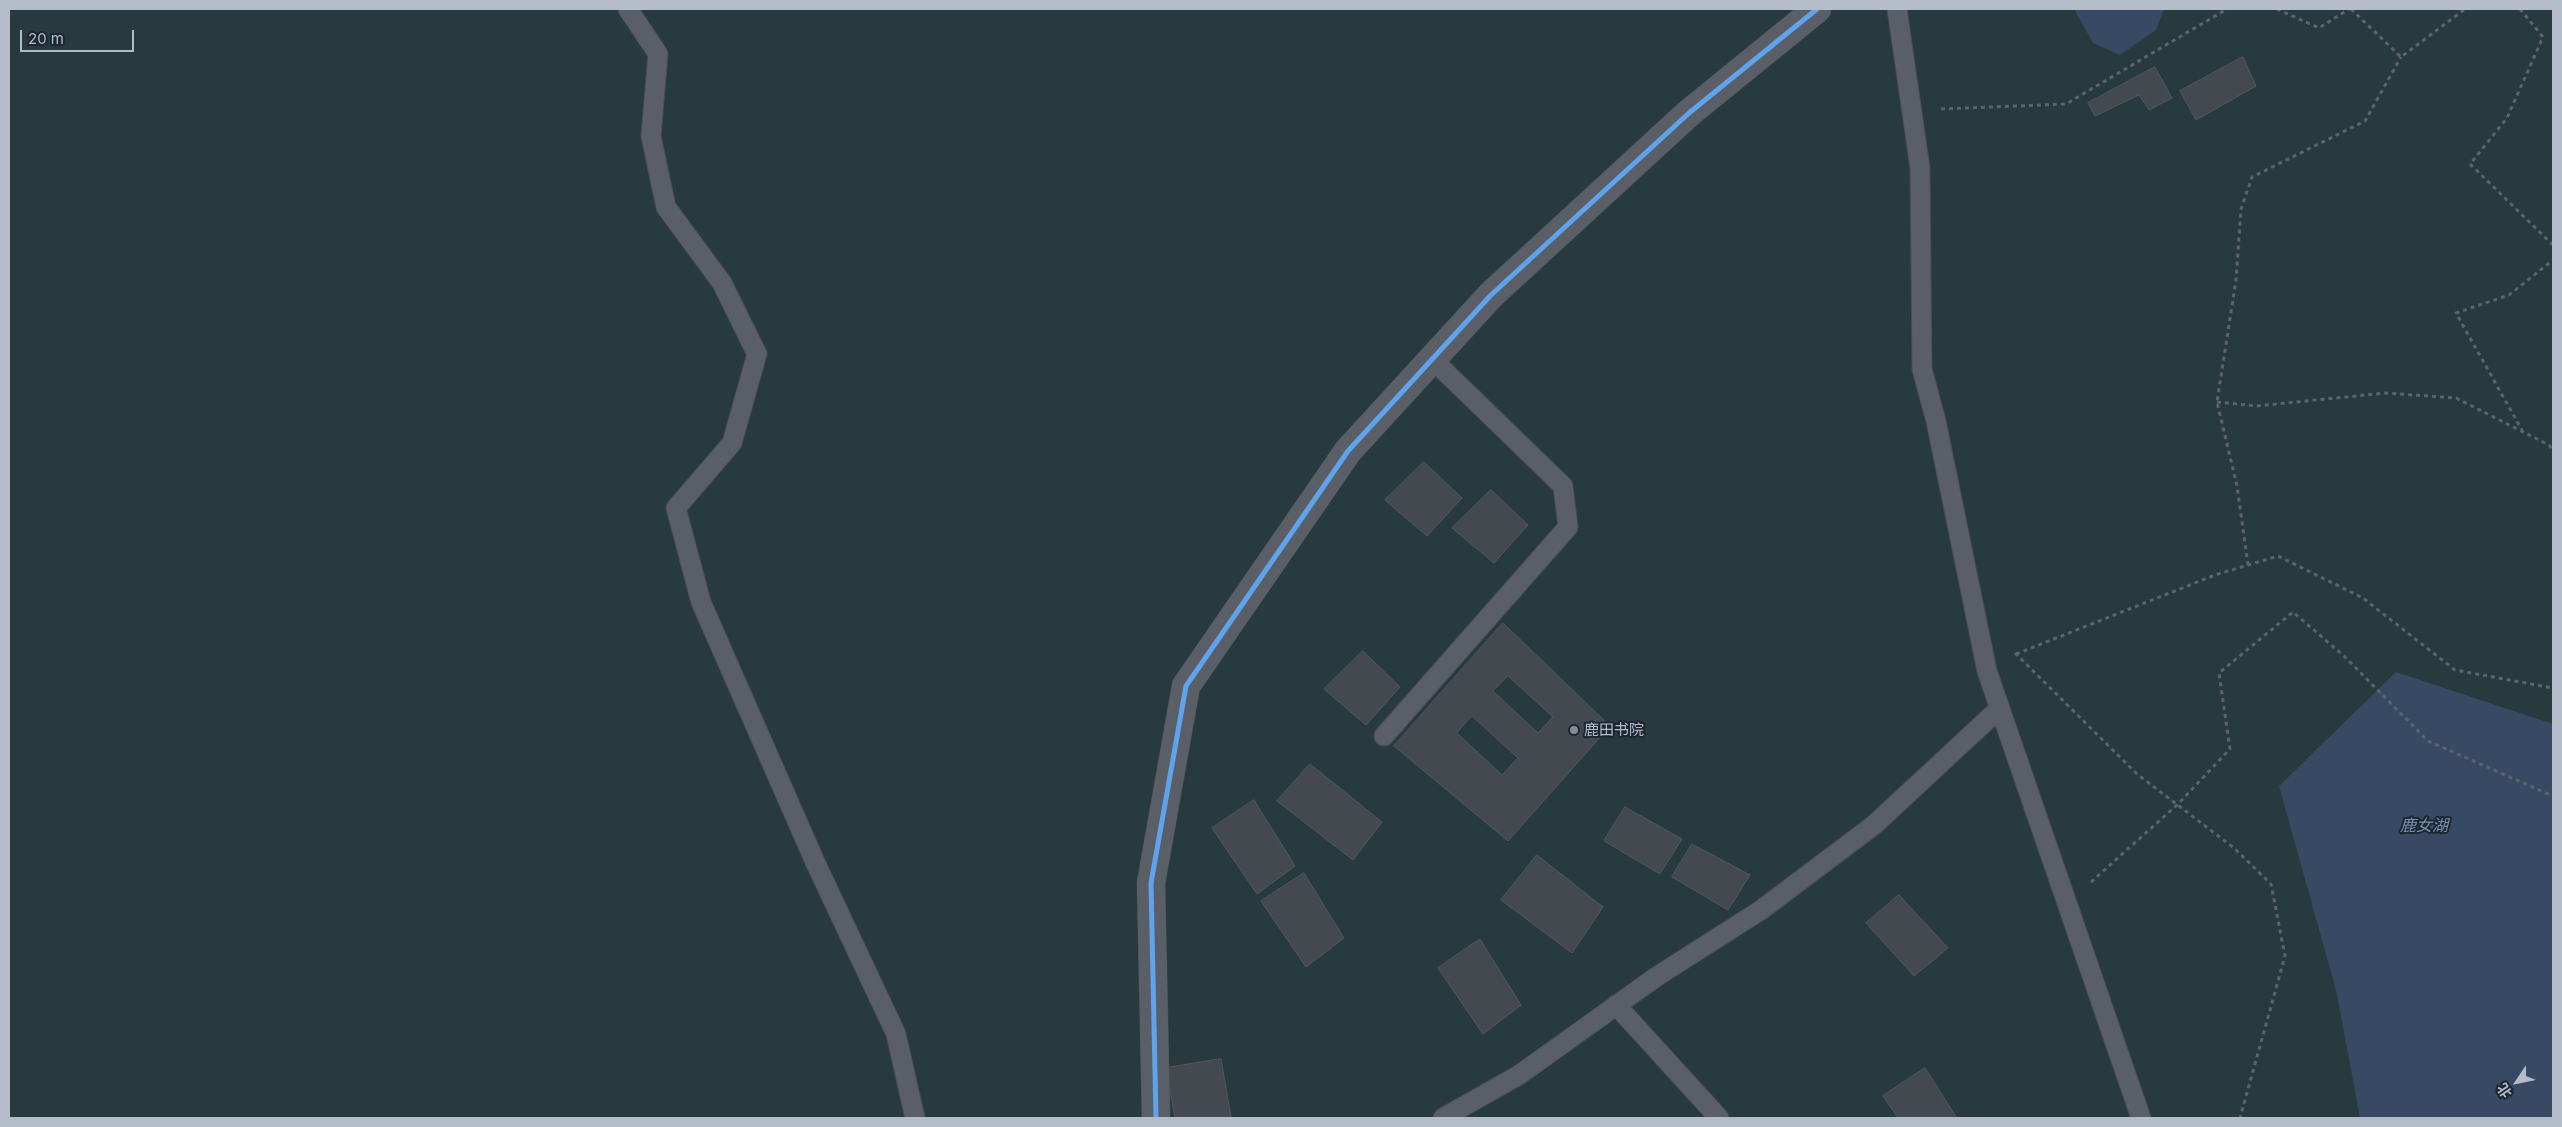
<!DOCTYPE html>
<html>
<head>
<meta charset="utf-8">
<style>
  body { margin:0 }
  #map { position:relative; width:2562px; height:1127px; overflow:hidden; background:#2a3038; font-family:Inter,"Noto Sans SC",sans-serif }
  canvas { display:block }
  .frame { position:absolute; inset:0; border:10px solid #b4bcc9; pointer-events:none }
  .north { position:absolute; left:2492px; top:1057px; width:50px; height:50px; -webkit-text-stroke:4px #1d2633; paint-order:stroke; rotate:236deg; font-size:14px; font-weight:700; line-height:20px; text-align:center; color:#b4bcc9 }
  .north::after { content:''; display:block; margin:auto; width:18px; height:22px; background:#b4bcc9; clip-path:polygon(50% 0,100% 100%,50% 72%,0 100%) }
  .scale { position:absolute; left:20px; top:30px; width:114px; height:22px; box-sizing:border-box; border:2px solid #b4bcc9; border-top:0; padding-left:6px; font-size:15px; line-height:18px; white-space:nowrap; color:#b4bcc9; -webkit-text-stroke:4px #1d2633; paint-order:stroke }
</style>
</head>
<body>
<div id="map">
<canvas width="2562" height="1127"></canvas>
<div class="frame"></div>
<div class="north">北</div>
<div class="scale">20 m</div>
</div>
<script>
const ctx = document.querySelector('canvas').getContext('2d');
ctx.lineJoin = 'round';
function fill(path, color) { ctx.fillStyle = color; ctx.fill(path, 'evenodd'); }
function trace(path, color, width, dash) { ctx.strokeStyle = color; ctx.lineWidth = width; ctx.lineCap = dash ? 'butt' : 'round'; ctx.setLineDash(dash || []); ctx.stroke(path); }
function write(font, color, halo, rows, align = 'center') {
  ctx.font = font + ' Inter,"Noto Sans SC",sans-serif'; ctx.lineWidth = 4; ctx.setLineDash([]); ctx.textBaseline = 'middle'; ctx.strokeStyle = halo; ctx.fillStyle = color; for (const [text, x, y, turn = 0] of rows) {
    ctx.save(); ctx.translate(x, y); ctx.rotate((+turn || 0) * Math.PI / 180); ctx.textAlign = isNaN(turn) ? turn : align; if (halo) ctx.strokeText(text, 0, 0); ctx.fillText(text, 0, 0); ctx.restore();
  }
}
fill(new Path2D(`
  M9,9H2553V1118H9Z`), '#273a3e');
fill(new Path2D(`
  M2074,9H2164L2156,30L2120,55L2093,43Z
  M2396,672L2553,724V1118H2360L2336,990L2279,786Z`), '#384963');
const building = new Path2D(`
  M2243,57L2256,86L2196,120L2180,91Z
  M2155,67L2172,98L2149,110L2139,95L2095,116L2088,103Z
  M1424,462L1462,498L1427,536L1385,500Z
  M1491,490L1528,525L1494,563L1452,528Z
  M1503,623L1610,726L1508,841L1394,746ZM1508,676L1553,717L1538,733L1493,691ZM1472,716L1518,758L1502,775L1457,733Z
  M1363,651L1400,687L1366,725L1324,689Z
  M1310,764L1382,822L1353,860L1277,801Z
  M1254,800L1295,866L1257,894L1212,828Z
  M1625,807L1682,839L1660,874L1604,841Z
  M1692,844L1750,875L1728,910L1672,877Z
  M1537,855L1603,907L1572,953L1501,900Z
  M1304,873L1344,938L1306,967L1261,901Z
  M1899,895L1948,948L1914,976L1866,923Z
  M1480,939L1521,1005L1483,1034L1438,968Z
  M1221,1059L1231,1117L1175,1118L1166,1068Z
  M1925,1068L1957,1118H1898L1883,1096Z`);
fill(building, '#444950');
trace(building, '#52575f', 1);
const service = new Path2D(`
  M628,9L658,54L651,136L666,207L722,283L757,354L732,443L676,508L701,602L816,864L896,1034L915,1118
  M1897,9L1920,168L1922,369L1936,421L1987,671L2141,1118
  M1384,736L1568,527L1563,486L1432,359
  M1616,1005L1719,1118
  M1443,1118L1519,1075L1656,977L1761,910L1874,825L2000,708`);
const minor = new Path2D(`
  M1156,1118L1151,883L1186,686L1348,451L1491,295L1689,113L1817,9`);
trace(service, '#484c53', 21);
trace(minor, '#484c53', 29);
trace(new Path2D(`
  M2277,9L2319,28L2349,9
  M2351,9L2401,57L2465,9
  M2520,9L2543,37L2507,118L2470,164L2553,245
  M1941,109L2066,104L2227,9
  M2217,402L2257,406L2385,393L2456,398L2549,445L2553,450
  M2523,432L2456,313L2509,295L2553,260
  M2248,565L2237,486L2217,402L2236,280L2241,209L2252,177L2365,121L2401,57
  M2015,653L2137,774L2234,848L2271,884L2285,956L2240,1118
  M2016,654L2215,575L2278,556L2363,598L2455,670L2553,688
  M2091,882L2177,805L2230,749L2219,673L2293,612L2344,656L2428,741L2553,796`), '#5d636a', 3, [4, 4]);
trace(service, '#5a5e66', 19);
trace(minor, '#5a5e66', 28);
trace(new Path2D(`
  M1156,1118L1151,883L1186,686L1348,451L1491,295L1689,113L1817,9`), '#60a3ed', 5);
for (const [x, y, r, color] of [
  [1574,730,5,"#848b96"]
]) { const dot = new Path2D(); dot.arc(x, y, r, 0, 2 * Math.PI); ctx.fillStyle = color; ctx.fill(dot); trace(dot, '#1d2633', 2); }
write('15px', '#b4bcc9', '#1d2633', [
  ["鹿田书院",1584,730]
], 'left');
write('italic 16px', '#7c92b1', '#1d2633', [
  ["鹿女湖",2424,826]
]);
</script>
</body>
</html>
